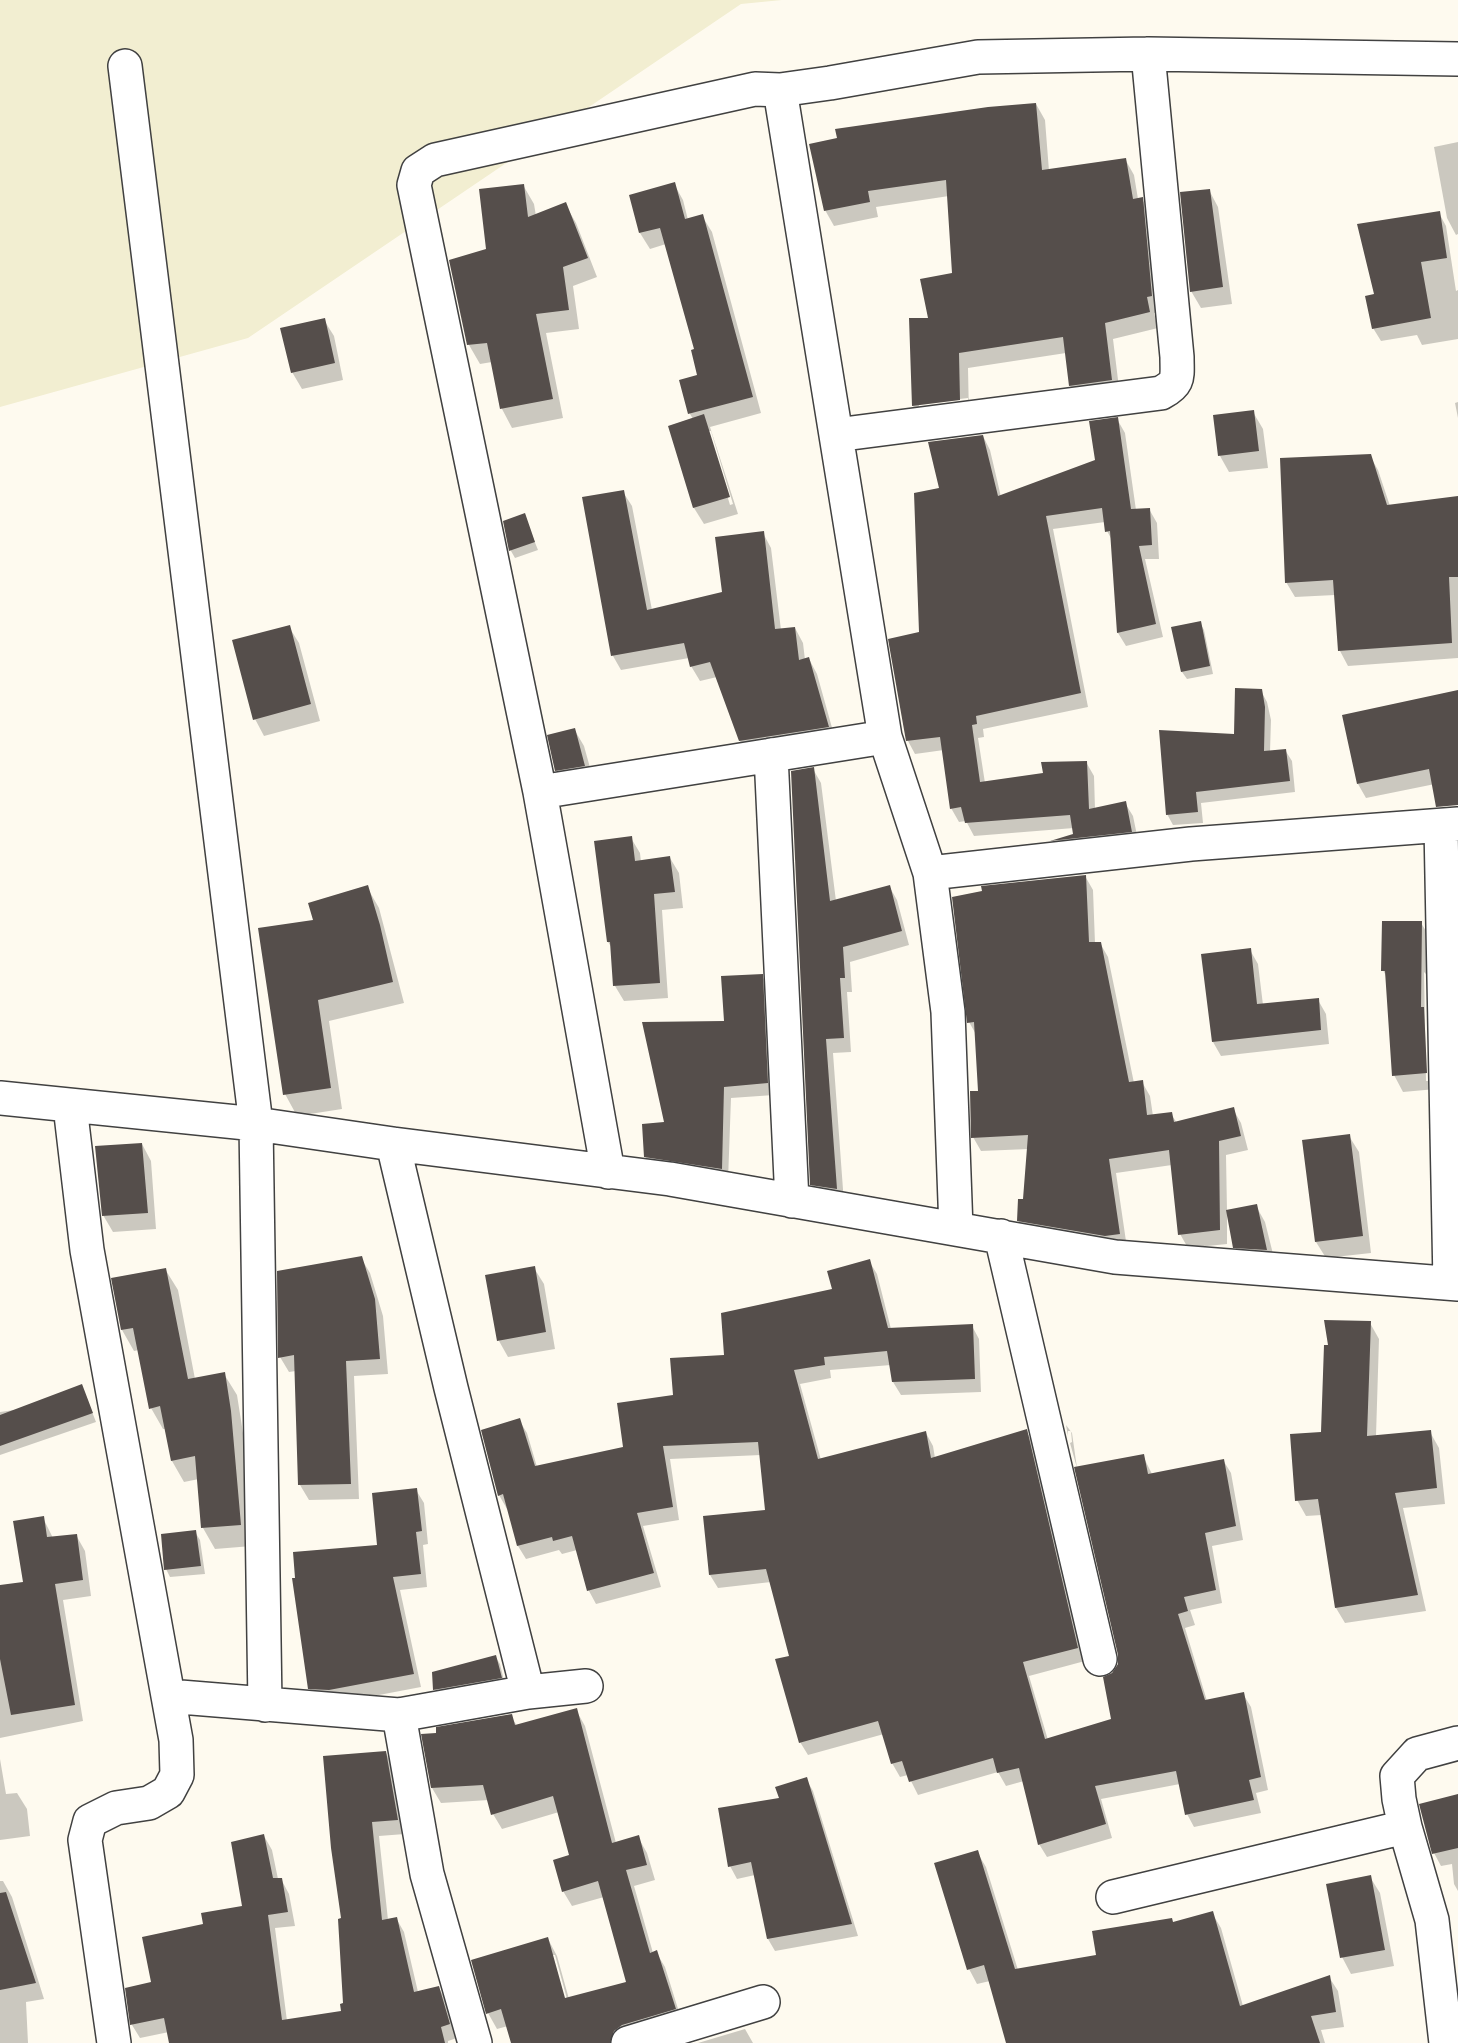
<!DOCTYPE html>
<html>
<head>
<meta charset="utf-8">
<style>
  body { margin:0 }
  canvas { display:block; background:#fefaef }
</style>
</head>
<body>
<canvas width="1458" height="2043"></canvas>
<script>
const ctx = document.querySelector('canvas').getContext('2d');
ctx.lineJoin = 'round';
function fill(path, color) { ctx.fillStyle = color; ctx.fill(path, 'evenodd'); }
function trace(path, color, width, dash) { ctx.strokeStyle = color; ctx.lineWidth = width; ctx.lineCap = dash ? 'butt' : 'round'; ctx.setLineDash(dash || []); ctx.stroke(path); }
fill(new Path2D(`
  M0,0H782L741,4L248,338L0,407Z`), '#f2eed1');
fill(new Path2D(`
  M1036,104L1045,120L1049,171L1125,159L1134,175L1138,199H1142L1151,215L1161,312L1154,313L1158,328L1113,339L1120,396L1079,401L1070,386L1066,353L968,368L969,416L922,422L913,406L910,320L930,319L953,274L949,196L876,207L878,217L834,226L825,210ZM968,398V401L919,407V404Z
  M1458,142V234L1456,235L1447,218L1434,147Z
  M674,184L683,200L688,220L702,216L712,232L761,413L710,427L738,514L704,524L694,508L669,427L693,419L690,414L699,377L695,350L666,244L650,249L640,233L631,196ZM708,431H711L733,504L730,505Z
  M523,185L534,204L536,216L565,204L576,223L597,277L573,286L579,329L546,333L563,418L512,428L502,409L492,362L480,364L469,345L451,261L488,250Z
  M1209,190L1218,207L1232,304L1201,308L1191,291Z
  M1439,213L1446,226L1456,291L1458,290V339L1422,345L1417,335L1381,341L1373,328L1375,295Z
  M324,320L334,336L343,380L302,389L292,372Z
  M1458,402V418L1455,403Z
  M1253,412L1263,429L1268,468L1229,472L1220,456L1215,417Z
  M1117,419L1125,433L1136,510L1149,509L1157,523L1159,559H1145L1163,637L1126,646L1118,633L1113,542L1107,531L1105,522L1053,529L1088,707L983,729L984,737L978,738L985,783L1045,774L1086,762L1094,776L1095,809L1125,803L1133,816L1139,845L1059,854L1052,842L1075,835L1074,828L974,836L966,821L959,822L951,808L944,750L915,754L908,741L940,489L983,436L990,450L1001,497L1096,461Z
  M1370,456L1378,470L1390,506L1458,504V658L1348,666L1340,651L1335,595L1295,597L1286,582Z
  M623,492L632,506L652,610L723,593L763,533L771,548L781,630L795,628L803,643L805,660L809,659L817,674L836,742L749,756L740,741L717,677L700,681L691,666L689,658L621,670L613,656Z
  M524,515L538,550L515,558L511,551L505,522Z
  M1200,623L1204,630L1213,674L1187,679L1182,672Z
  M289,627L299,643L320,721L264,736L255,719Z
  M1261,691L1267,702L1271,720L1270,752L1285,750L1292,761L1295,792L1201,803L1203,823L1173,825L1167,814L1236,735Z
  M1458,691V791L1435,784L1366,798L1358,784Z
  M574,729L584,746L594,782L566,787L556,770Z
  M813,769L821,783L836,901L889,886L897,900L909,945L850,962L852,992H847L851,1052L833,1053L844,1203L820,1198L811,1184Z
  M631,838L640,853L641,862L670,858L679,873L683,908L662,910L668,998L624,1001L615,986L612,948L608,942Z
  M1085,876L1093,890L1095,943H1100L1108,957L1134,1083L1142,1082L1150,1096L1153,1116L1171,1114L1177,1123L1233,1109L1241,1123L1248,1150L1226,1155L1227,1211L1256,1206L1265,1222L1276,1266L1244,1264L1235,1247L1227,1214V1244L1188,1248L1180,1234L1172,1165L1116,1173L1127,1248L1026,1235L1018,1220L1024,1200L1029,1149L981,1151L973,1137L980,1092L977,1036L969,1022Z
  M367,887L379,908L404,1003L329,1021L342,1109L297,1116L285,1094L315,922Z
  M1421,923L1431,939L1436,1089L1403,1092L1394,1075L1387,978L1383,970ZM1424,972L1427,975L1429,1081H1426Z
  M1250,950L1258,964L1263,1005L1318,1000L1326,1014L1329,1044L1221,1056L1213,1042Z
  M762,976L769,988L774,1095L731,1098L728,1181L652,1169L645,1156L725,1022Z
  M1349,1136L1359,1152L1371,1253L1326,1258L1316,1242Z
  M142,1144L151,1161L156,1229L113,1232L103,1215Z
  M361,1258L370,1273L383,1316L388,1374L354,1376L359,1499L309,1500L300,1485L296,1371L289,1372L280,1357Z
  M869,1261L877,1274L891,1329L972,1326L979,1339L981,1392L901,1395L893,1382L891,1365L830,1370L831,1378L800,1384L821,1460L926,1433L933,1446L935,1458L1026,1431L1034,1444L1085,1661L1029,1676L1048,1740L1113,1720V1674L1120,1664L1143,1456L1152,1474L1223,1460L1231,1473L1243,1540L1212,1546L1222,1603L1190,1610L1195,1625L1185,1628L1207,1701L1243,1694L1251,1707L1268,1790L1256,1793L1261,1813L1194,1827L1187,1814L1180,1784L1101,1799L1112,1838L1047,1857L1039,1844L1024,1781L1006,1786L998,1772L918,1795L908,1775L900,1777L892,1763L884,1734L808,1755L800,1742L791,1657L771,1582L718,1588L710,1575L704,1518L766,1511L761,1455L670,1459L679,1520L643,1526L661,1587L596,1604L589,1591L577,1550L562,1554L559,1550L526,1559L518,1546L509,1508L507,1509L499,1495L519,1420L527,1433L537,1467L625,1448L675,1397L726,1356L834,1290Z
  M534,1268L544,1284L555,1349L508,1357L499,1341Z
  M165,1269L178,1290L195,1379L224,1374L237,1395L243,1433L252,1546L215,1549L203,1528L199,1479L184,1482L172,1461L166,1429H163L151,1408L139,1350L134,1351L122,1330L113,1280Z
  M1370,1323L1379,1339L1376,1436L1430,1432L1439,1448L1445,1504L1403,1508L1426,1611L1345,1623L1336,1608L1322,1515L1306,1516L1297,1500L1323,1434Z
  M82,1386L96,1422L0,1455V1412L22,1409Z
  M1066,1425L1072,1433L1077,1468L1070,1443L1072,1442L1071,1431H1068V1436Z
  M416,1490L424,1503L428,1544L423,1545L427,1587L400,1590L421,1687L337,1703L317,1702L309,1688L379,1546Z
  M43,1518L53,1538L76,1535L85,1551L91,1596L63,1600L83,1721L0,1738V1586L25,1584Z
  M195,1532L200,1540L205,1574L170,1577L166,1569Z
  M495,1656L500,1664L505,1685L439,1697L435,1689Z
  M576,1710L585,1726L616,1843L638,1837L647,1853L655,1880L634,1886L653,1953L656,1952L665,1967L683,2025L628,2043H589L627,1983L604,1897L572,1906L563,1891L570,1856L559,1812L502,1829L493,1814L489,1800L441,1803L432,1788L438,1735L511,1716L517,1726Z
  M386,1753L394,1767L405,1834L379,1836L388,1920L396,1918L404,1932L418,1992L439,1988L447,2002L457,2038L448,2041V2043H171L169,2032L140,2038L132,2025L153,1983L205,1925L243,1907L264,1836L272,1850L278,1879H281L289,1894L295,1926L275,1928L287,2021L342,2012L345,2005L343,1919Z
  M0,1759L6,1794L17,1793L27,1809L30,1836L0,1840Z
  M806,1779L813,1791L858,1936L775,1951L768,1939L755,1875L737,1879L730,1866L780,1800Z
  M1458,1796V1891L1454,1884L1452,1864L1441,1866L1434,1853Z
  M977,1852L986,1867L1018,1970L1098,1956L1173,1924L1212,1913L1221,1928L1243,2006L1329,1977L1338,1991L1344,2027L1321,2030L1325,2043H1007L990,1981L977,1984L969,1969Z
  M1370,1877L1380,1893L1394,1966L1351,1974L1342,1957Z
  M0,1881H3L12,1897L44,1999L26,2002L28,2043H0Z
  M548,1939L557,1956L581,2042L513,2043L508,2026L497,2029L488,2013ZM552,1955H555L576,2032L573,2033Z
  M745,2029L753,2043H698Z`), '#0003');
fill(new Path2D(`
  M1036,103L1042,170L1126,158L1133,199L1143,197L1152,296L1147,297L1150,312L1105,323L1112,380L1069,386L1063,337L959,353L960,400L912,406L909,318H928L920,279L952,273L946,180L868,191L870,202L824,211L809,144L837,138L835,129L988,107Z
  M675,182L685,219L703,214L753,397L688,414L679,380L697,375L691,350L694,349L660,228L639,233L629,195Z
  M524,184L528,217L566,202L588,258L563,267L569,310L536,314L553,399L500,409L487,343L467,345L449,260L486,249L479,189Z
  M1210,189L1223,287L1190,292L1180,192Z
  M1440,211L1447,258L1421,262L1431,318L1372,329L1365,296L1374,294L1357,224Z
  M325,318L335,363L291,373L280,328Z
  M1254,410L1259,451L1218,456L1213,415Z
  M704,414L730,497L693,508L668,426Z
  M1118,417L1131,509L1150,508L1152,545L1139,546L1156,624L1117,633L1110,531L1105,532L1102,508L1046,516L1081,693L976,716L977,724L972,725L980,782L1043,773L1041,762L1087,761L1089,809L1126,801L1132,832L1050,841L1073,834L1070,815L965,823L961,807L950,809L940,737L906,741L888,639L919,632L914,493L939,488L928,442L983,435L998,496L1095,460L1089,421Z
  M1371,454L1387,505L1458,496V577H1449L1452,643L1338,651L1333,580L1285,583L1280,458Z
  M624,490L647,610L722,592L715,537L764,531L775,629L795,627L799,660L809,657L829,727L739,741L710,662L690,667L684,643L611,656L582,497Z
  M525,513L535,542L509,551L503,521Z
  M1201,621L1210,666L1181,672L1171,627Z
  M290,625L311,704L253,720L232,640Z
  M1235,688L1262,689L1265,707L1264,751L1286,749L1290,781L1196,792L1198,812L1166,815L1159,730L1234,734Z
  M1458,690V805L1436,807L1429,769L1357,784L1342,715Z
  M575,728L585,766L555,771L547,735Z
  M814,767L830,901L890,885L902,931L843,947L845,978H840L844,1038L826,1039L837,1189L810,1185L791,771Z
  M632,836L635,861L670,856L675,892L654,894L660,983L613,986L610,942H607L594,841Z
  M1086,875L1089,942H1101L1129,1082L1143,1080L1147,1115L1172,1112L1174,1122L1234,1107L1241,1136L1219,1141L1220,1230L1178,1235L1169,1150L1109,1159L1120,1234L1105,1236L1017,1221L1018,1199H1023L1028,1135L971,1138L970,1091H978L974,1022L967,1023L952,897L982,891L981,886Z
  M368,885L380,925L393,982L318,1000L331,1088L283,1095L258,928L313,920L308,903Z
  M1382,921H1422L1421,1007H1424L1427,1073L1392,1076L1385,971H1381Z
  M1251,948L1257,1004L1319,998L1321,1030L1212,1042L1201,954Z
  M763,974L768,1083L724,1087L722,1169L644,1157L642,1124L664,1122L642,1022L724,1021L721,976Z
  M1350,1134L1363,1236L1315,1242L1302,1140Z
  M142,1143L148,1213L102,1216L95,1146Z
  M1257,1204L1267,1250L1233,1248L1226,1210Z
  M362,1256L375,1299L380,1359L346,1361L351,1484L298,1485L294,1355L278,1358L277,1271Z
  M870,1259L888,1328L973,1324L975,1379L892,1382L887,1351L824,1357L825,1365L794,1370L818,1459L926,1431L931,1458L1027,1429L1078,1648L1023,1662L1045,1739L1111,1719L1103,1677L1112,1673L1118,1664V1655L1074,1467L1144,1454L1148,1474L1224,1459L1236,1526L1205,1533L1216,1590L1184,1597L1188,1611L1178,1614L1205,1700L1244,1692L1261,1777L1249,1780L1254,1800L1185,1815L1176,1771L1095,1786L1106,1824L1038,1845L1019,1768L997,1773L993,1758L909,1782L902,1761L891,1764L878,1721L799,1743L775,1659L789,1656L766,1569L709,1575L703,1516L765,1510L758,1442L663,1446L673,1507L637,1513L654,1573L587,1591L572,1536L553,1541L552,1537L517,1546L503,1494L498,1496L481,1430L520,1418L535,1466L623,1447L617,1403L673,1395L670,1358L724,1355L721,1313L832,1289L827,1271Z
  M535,1266L546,1332L497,1341L485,1275Z
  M166,1268L188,1379L225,1372L231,1411L241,1525L201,1528L195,1456L171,1461L160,1406L149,1409L133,1328L121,1330L111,1278Z
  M1324,1320L1371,1321L1367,1436L1431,1430L1437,1488L1395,1493L1418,1595L1335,1608L1318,1499L1295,1501L1290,1434L1321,1432L1324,1345H1328Z
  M82,1384L93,1413L0,1446V1415Z
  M417,1488L422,1531L416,1532L421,1574L393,1577L414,1674L329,1690L308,1689L292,1578H295L293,1552L377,1545L372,1493Z
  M44,1516L47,1537L77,1534L83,1580L55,1584L75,1705L11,1715L0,1659V1585L23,1582L13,1521Z
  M196,1530L201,1566L164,1570L161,1534Z
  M496,1655L502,1678L433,1690L432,1672Z
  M577,1708L612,1843L639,1835L647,1865L626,1870L650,1953L657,1950L676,2009L622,2025L614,2031L610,2043H511L501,2009L486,2014L471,1960L548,1937L565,1998L626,1982L598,1881L562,1892L553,1860L569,1855L553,1796L491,1815L483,1785L431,1788L421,1734L436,1733V1727L512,1714L515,1725Z
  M386,1751L398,1820L372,1822L382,1920L397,1917L414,1992L439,1986L450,2024L441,2027L445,2043H169L164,2018L130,2025L125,1988L151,1982L142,1937L203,1924L201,1913L242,1906L231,1842L264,1834L273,1878H282L288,1912L268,1915L282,2020L341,2011L340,2004L343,2003L338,1919L341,1918L331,1848L323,1756Z
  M807,1777L852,1924L767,1939L751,1862L728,1867L718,1808L779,1798L775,1787Z
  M1458,1794V1848L1432,1854L1419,1804Z
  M978,1850L1015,1969L1096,1955L1092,1931L1172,1918L1173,1922L1213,1911L1240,2006L1330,1975L1336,2012L1311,2016L1320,2043H1006L984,1965L967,1970L934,1863Z
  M1371,1875L1385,1950L1340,1958L1326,1884Z
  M6,1892L36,1983L0,1990V1893Z`), '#554e4b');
const street = new Path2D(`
  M125,66L256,1124L265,1705
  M780,90L885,737L930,873L948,1012L956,1229
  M836,435L1161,393C1180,383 1177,377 1177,357L1148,54
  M771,755L792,1201
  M540,792L885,737
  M1441,826L1450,1283
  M930,873L1191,844L1458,824
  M0,1098L256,1124L393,1144L670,1179L1115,1257L1458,1284
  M70,1106L87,1250L176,1740L177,1775L168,1792L149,1803L116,1808L90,1821L85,1840L114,2043
  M393,1144L451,1388L528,1692
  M608,1172L540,792L414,185L418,171L435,160L755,89L780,90L830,83L978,57L1148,54L1458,59
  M1001,1236L1100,1659
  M168,1696L399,1715L528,1692L586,1686
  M399,1715L427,1874L475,2043
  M1113,1897L1405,1827
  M628,2043L763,2002
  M1446,2043L1432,1920L1405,1827L1399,1799L1397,1776L1417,1754L1458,1743`);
trace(street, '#414141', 36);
trace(street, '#fff', 33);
</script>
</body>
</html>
